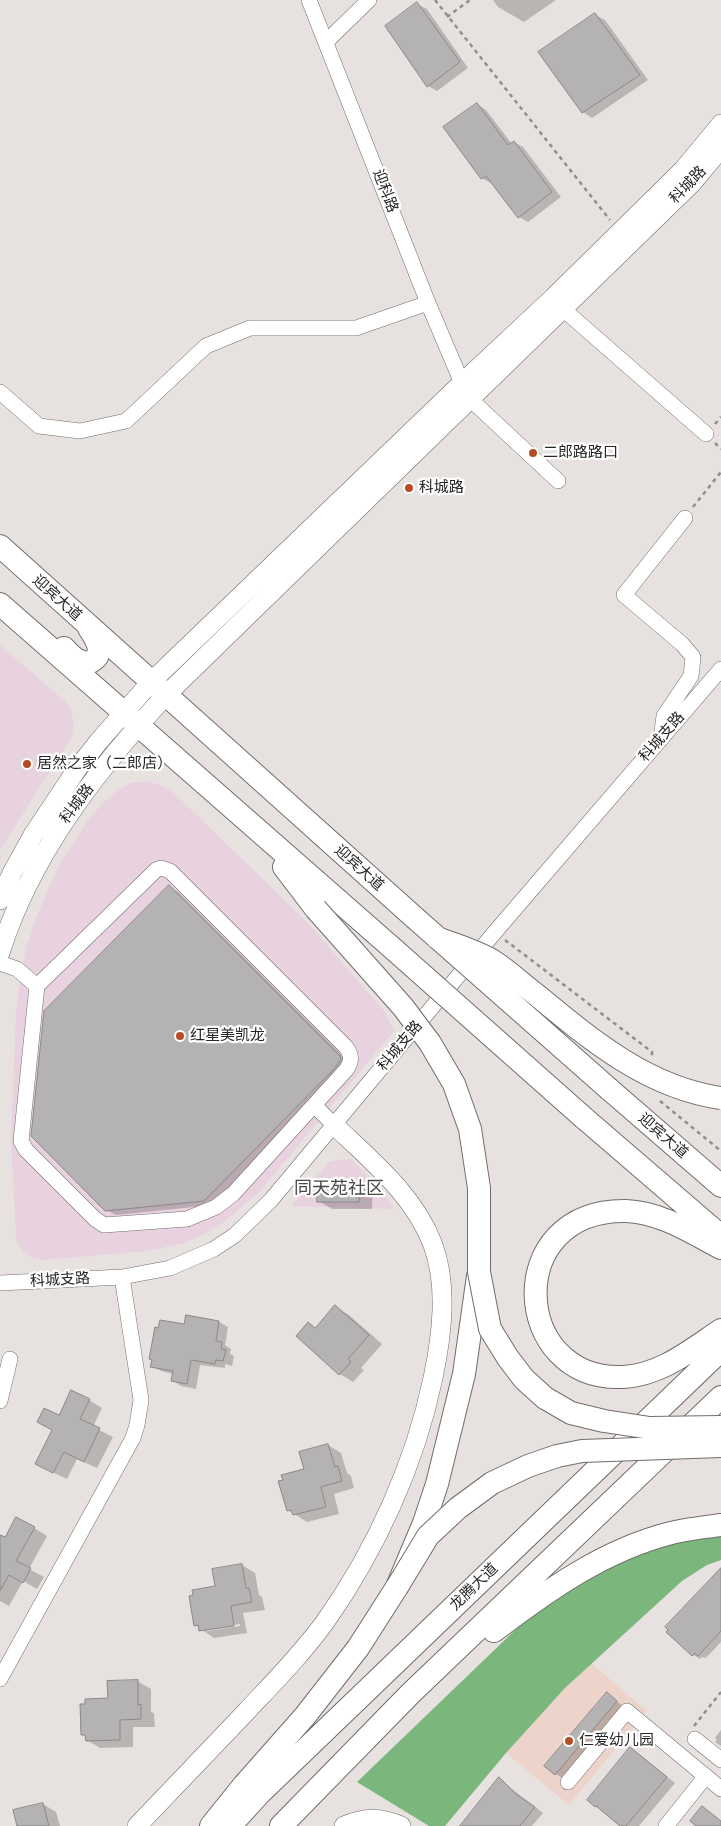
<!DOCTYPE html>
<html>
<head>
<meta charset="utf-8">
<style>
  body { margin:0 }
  canvas { display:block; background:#e7e2e0 }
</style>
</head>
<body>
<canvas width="721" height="1826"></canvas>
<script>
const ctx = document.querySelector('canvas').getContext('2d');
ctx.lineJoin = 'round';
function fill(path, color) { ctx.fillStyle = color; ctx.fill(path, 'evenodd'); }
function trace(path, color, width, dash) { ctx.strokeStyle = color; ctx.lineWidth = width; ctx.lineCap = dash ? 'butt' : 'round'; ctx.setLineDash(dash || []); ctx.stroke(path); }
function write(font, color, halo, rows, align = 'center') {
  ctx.font = font + ' Rubik,"Noto Sans SC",sans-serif'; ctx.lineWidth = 4.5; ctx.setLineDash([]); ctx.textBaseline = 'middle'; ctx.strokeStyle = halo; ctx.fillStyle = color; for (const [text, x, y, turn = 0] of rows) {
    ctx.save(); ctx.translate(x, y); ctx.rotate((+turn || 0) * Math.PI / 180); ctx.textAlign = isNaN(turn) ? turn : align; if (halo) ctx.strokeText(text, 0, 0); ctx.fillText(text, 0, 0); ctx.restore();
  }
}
fill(new Path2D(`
  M0,645L66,702L70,708L74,722L73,730L70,740L0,850Z
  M148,781L167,788L175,794L308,923L385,1012L394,1031L260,1191L224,1222L206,1233L187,1242L149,1251L43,1260L32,1258L24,1252L18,1244L16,1236L11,1142L16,1012L20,978L27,945L37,915L60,863L90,817L105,801L118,790L131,783Z
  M351,1159L373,1181L395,1209L291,1206L330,1161Z`), '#e9d2df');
fill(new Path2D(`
  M591,1663L647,1711L569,1805L506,1753L535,1719Z`), '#ecd4cb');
fill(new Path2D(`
  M721,1531V1560L707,1565L682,1581L565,1688L506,1753L445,1826H429L357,1782L537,1609L623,1556Z`), '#7bb77d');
fill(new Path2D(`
  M493,0H556L524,22L498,7Z
  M417,4L427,9L468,68L437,91L428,86Z
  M595,15L605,20L648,80L592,118L583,112Z
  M477,104L486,110L512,144L514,142L523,147L561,197L528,222L519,217L493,182L491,183L481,178Z
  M169,887L178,892L349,1062L213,1205L116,1215L106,1210Z
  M359,1183L373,1190L372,1209H332L319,1201Z
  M335,1307L349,1315L382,1344L361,1368L364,1370L353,1382L340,1374L298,1336L308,1324L316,1329Z
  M187,1316L219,1322L228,1327L225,1345L231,1349L230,1354L234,1356L232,1366L225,1364V1368L200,1365L196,1389L181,1386L172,1380L173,1374L161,1371L152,1366L185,1326Z
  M89,1400L102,1408L93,1427L113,1437L97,1468L77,1459L67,1479L50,1471L59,1417Z
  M328,1445L341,1453L347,1473L351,1476L354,1488L334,1494L339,1514L307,1522L288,1510L305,1470Z
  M34,1528L47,1536L29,1569L44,1577L37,1589L23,1581L9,1606L0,1601V1536L6,1539Z
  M242,1565L255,1573L259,1595L262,1597L265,1610L243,1613L247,1633L214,1638L195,1625L216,1587ZM240,1624V1626L207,1631V1629Z
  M721,1574V1642L706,1658L702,1657L700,1659L693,1655L668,1632Z
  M137,1681L151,1689V1712L154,1713L155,1727H133V1747L100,1748L87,1740V1737L82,1734L109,1700Z
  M607,1694L623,1706L562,1778L556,1774L546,1766Z
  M721,1730V1746L715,1742L717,1740L715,1738Z
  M630,1748L639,1754L675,1783L639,1826H621L603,1810L596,1806Z
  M499,1779L543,1813L532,1826H461Z
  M43,1804L56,1812L60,1826H19Z`), '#0003');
const building = new Path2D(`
  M417,2L460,62L427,87L385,26Z
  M595,13L640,75L582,113L538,52Z
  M477,103L508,145L514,141L552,192L518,218L486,176L481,179L443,127Z
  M169,885L340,1056L341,1060L332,1071L204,1201L105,1211L31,1136L44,1011Z
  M318,1181H360L359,1202H317Z
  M335,1305L369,1335L348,1359L351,1362L339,1375L296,1336L308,1322L315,1328Z
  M186,1315L219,1321L216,1341L222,1342L221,1349L226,1350L223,1361L216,1360L215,1364L191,1360L187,1384L171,1381L173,1371L150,1367L152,1360L149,1359L155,1327L158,1328L160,1320L184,1324Z
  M71,1390L90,1399L80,1419L100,1428L84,1462L64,1452L53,1473L35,1464L52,1430L37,1422L44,1408L59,1415Z
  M328,1444L335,1467L338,1466L342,1481L321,1487L326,1507L293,1515L291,1510L287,1511L278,1481L283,1480L281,1475L304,1469L299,1452Z
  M16,1517L35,1527L16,1561L31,1568L23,1583L9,1575L0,1591V1535L5,1537Z
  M242,1564L246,1588H249L252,1602L231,1606L234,1626L199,1631L198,1625L194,1626L189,1596L193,1595L192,1590L215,1586L212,1569Z
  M721,1568V1631L698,1656L695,1653L692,1656L666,1632L668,1630L665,1627Z
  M138,1680V1705L141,1704V1719L120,1720V1740L86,1741L85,1735H81L80,1704H85V1699L108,1698L107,1681Z
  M607,1692L617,1701L555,1775L544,1766Z
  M630,1747L667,1777L626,1826H620L596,1806L595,1807L587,1800Z
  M499,1777L516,1794L535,1807L520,1826H460Z
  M43,1803L49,1826H17L13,1810Z
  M702,1806L721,1821V1826H696L690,1821Z`);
fill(building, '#b5b2b4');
trace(building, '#8b888a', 1);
const minor = new Path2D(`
  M309,0L428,303L462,383
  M327,41L369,0
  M563,309L706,434
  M0,392L39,426L80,431L126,421L206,346L250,328H356L428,303
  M470,399L558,481
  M661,738L664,716L691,676L693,657L682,644L624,595L685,518
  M161,868L170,871L346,1047C352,1055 352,1062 346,1070L233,1194L216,1207L187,1219L104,1225L95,1219L26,1150L21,1141L37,986L156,870Z
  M0,963L17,969L37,986
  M314,1105L335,1126
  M0,1283L122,1277L170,1268L214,1249L235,1235L271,1200L495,932L721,669
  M0,1401L10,1359
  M0,1679L133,1438L137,1425L141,1400L122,1277
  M695,1739L721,1760
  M568,1782L627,1711L721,1789
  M666,1826L706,1776`);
const major = new Path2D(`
  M0,900L12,873L33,835L77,769L99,741L151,682L462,383L553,298L683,170L721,124
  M0,953C31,854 96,771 166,695L692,183L721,148
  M137,1826C173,1788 209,1751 245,1713C272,1684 301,1655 325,1622C376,1550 415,1464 433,1378C442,1335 448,1286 433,1245C415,1196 371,1160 335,1126
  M344,1826C365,1817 380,1817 401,1826`);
const highway = new Path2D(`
  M0,546L415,918
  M0,604L390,946
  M64,648C69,653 74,659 80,661C84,663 89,663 92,661C106,652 95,638 89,628
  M284,867L316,909
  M609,1089L721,1186
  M584,1118L721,1236
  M721,1248C692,1233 660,1212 626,1211C501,1209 511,1382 623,1377C661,1375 691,1350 721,1330
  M494,1631C548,1590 604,1550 671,1533C687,1529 705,1527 721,1525
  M211,1826L244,1785L305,1716L358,1648L397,1587L424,1523L437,1484L464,1374L478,1276
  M230,1826L260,1793L721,1350
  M281,1826L411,1693L721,1397`);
trace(minor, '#716d6b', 16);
trace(major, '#716d6b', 20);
trace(highway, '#716d6b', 24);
trace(new Path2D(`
  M435,0L610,220
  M447,17L470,0
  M715,424L721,417
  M715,443L721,449
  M693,507L721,472
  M505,940L652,1052V1058
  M660,1101L721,1151
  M694,1726L721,1692`), '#918e8c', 2.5, [4, 4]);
trace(minor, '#fff', 15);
trace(major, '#fff', 19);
trace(highway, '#fff', 22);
const highwayBridge = new Path2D(`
  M316,909L403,1007L430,1043L454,1084L470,1129L479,1188V1272L490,1329L508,1358L524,1379L545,1398L571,1413L604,1421L650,1428L721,1427
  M415,918L609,1089
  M437,938C453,944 479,952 493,961C509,971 523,985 538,996C592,1041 649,1088 721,1098
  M390,946L584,1118
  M397,1587L428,1536L458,1508L492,1483L528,1466L557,1456L582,1451L721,1446`);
trace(highwayBridge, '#716d6b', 24, []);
trace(highwayBridge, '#fff', 22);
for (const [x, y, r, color] of [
  [533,453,5,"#b44d25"],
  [409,488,5,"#b44d25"],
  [27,764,5,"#b44d25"],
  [180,1036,5,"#b44d25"],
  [569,1741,5,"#b44d25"]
]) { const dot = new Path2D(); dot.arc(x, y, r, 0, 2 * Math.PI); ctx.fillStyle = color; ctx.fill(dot); trace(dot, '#fff', 2); }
write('15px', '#282625', '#fff', [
  ["科城路",688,185,-46],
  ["迎科路",385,191,69],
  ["迎宾大道",57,598,42],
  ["科城支路",662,737,-49],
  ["科城路",77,804,-53],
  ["迎宾大道",359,868,42],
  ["科城支路",400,1046,-50],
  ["迎宾大道",663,1136,41],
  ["科城支路",60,1280,-3],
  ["龙腾大道",474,1587,-44]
]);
write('15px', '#282625', '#fff', [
  ["二郎路路口",543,453],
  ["科城路",419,488],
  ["居然之家（二郎店）",37,764],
  ["红星美凯龙",190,1036],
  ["仁爱幼儿园",579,1741]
], 'left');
write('18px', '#4a4745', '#fff', [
  ["同天苑社区",339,1189]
]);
</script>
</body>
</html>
